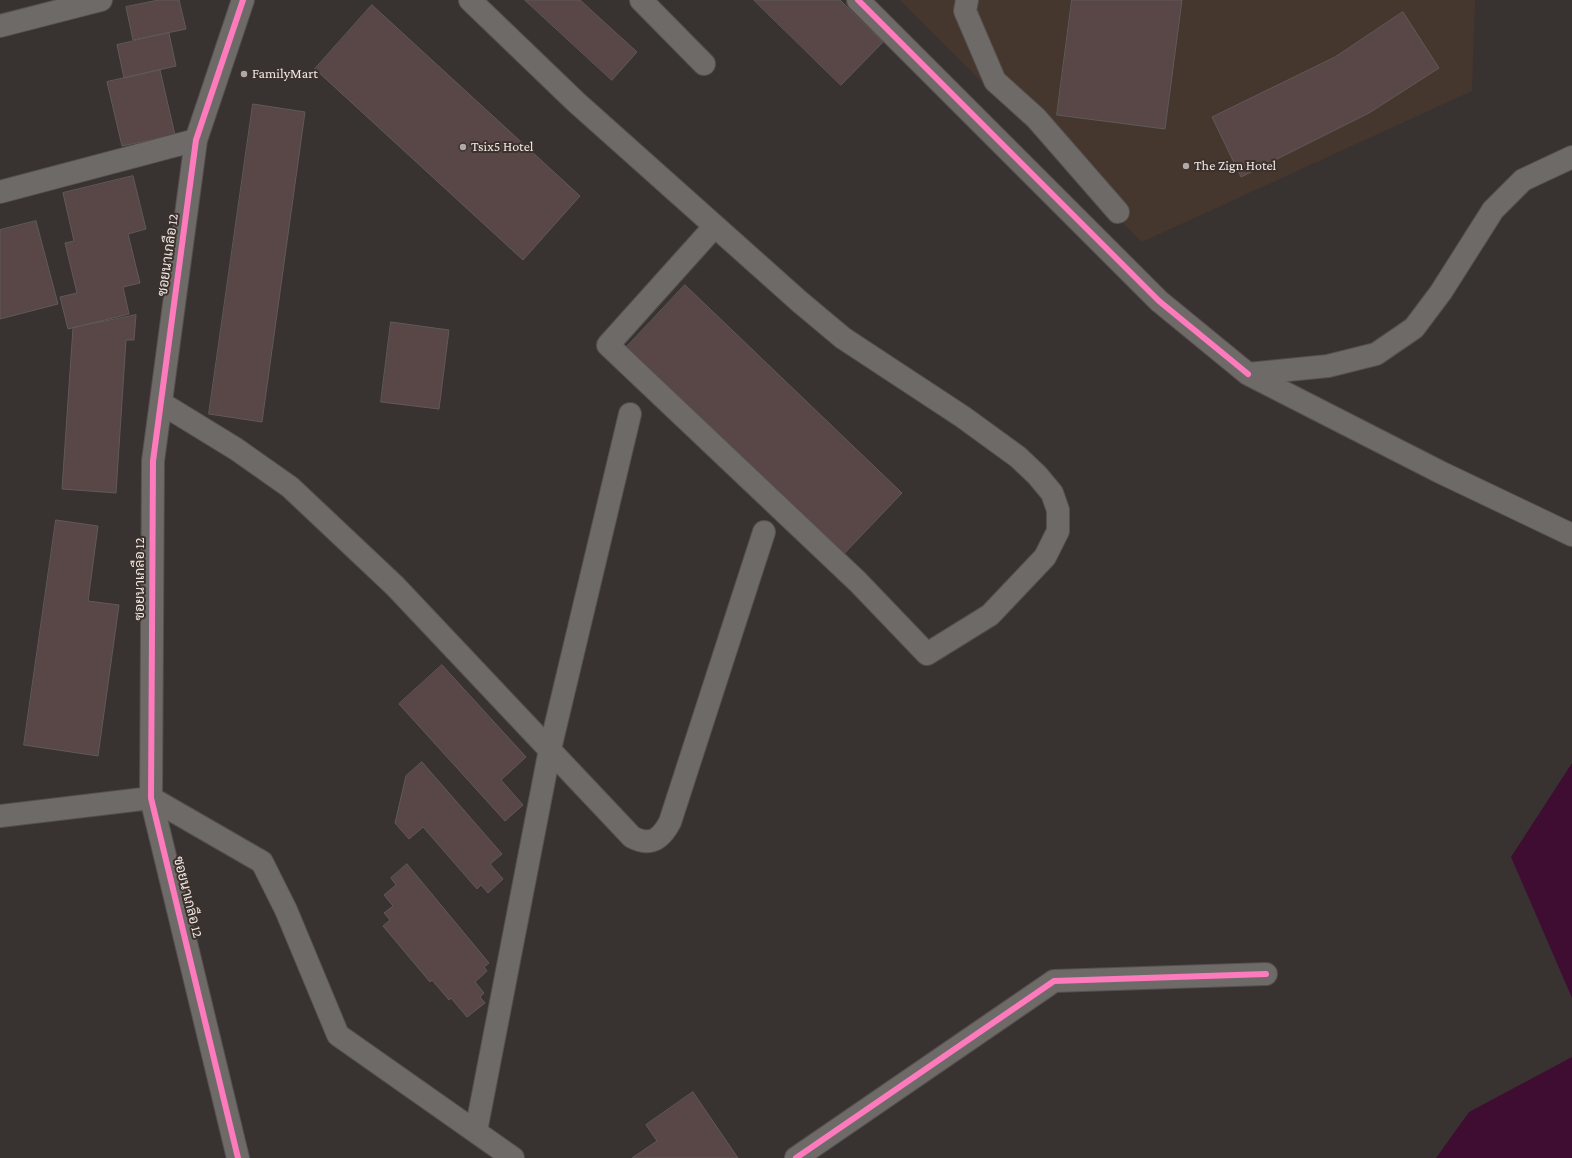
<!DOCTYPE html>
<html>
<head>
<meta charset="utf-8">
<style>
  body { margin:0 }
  canvas { display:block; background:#383230 }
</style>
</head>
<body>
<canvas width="1572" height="1158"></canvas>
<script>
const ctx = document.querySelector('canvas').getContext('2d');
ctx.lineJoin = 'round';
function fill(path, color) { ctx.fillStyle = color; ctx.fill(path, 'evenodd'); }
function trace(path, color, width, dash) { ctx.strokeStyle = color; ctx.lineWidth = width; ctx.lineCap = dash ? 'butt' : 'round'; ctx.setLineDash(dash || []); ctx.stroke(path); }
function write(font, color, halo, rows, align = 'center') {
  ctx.font = font + ' "Crimson Pro",Sarabun,serif'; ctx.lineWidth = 4; ctx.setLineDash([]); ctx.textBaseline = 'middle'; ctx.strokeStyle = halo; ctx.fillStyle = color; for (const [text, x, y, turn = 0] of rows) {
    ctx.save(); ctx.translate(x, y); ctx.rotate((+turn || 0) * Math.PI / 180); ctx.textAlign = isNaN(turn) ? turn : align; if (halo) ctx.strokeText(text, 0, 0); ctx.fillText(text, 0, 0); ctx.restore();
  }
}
fill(new Path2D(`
  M900,0H1475L1472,91L1142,242Z`), '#45362e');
fill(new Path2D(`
  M1572,763V998L1511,857Z
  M1572,1057V1158H1436L1469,1112Z`), '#3f0d32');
const building = new Path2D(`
  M159,0H179L186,29L133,40L126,7Z
  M525,0H580L637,52L612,80Z
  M754,0H840L883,42L841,85Z
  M1072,0H1182L1165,129L1057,115Z
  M372,5L580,196L523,260L315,69Z
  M1403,12L1439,68L1369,113L1241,177L1212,117L1335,57Z
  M169,33L176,66L124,78L117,45Z
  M160,70L175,135L122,146L107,82Z
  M253,104L305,112L262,422L209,414Z
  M133,176L146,229L128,234L140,283L123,287L129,314L68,329L60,297L77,293L65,243L74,241L63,193Z
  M36,221L58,304L0,319V230Z
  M685,285L902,493L839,559L623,351Z
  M136,315L134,340H126L116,493L62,489L73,328Z
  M391,322L449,330L439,409L381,402Z
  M56,520L98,526L88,601L119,605L98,756L24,745Z
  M442,665L526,757L501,780L523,805L505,821L399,704Z
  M422,762L502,854L490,864L503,879L488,893L481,885L477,889L423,827L409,839L395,823L406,776Z
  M407,864L489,963L484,967L487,971L475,982L484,993L480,997L485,1003L467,1017L451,998L449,1000L432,980L430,982L383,926L390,920L384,913L393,906L384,895L396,885L391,878Z
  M693,1092L738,1158H632L657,1141L646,1125Z`);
fill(building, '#594646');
trace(building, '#5f5a59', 1);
const minor = new Path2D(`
  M470,0L576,102L800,302L843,338L963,417L1018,457L1037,475L1052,493L1058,510V531L1045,557L990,615L927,654L858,582L608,345L714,227
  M641,0L704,64
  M858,0L1159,301L1248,374L1440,472L1572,535
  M967,0L965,11L995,81L1036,118L1118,212
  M0,26L101,0
  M0,192L196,140
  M1248,374L1328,366L1376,354L1414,328L1441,292L1493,210L1523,180L1572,157
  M161,403L236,449L290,487L395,586L632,837C651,847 661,839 670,822L764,532
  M0,816L151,798L262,862L286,910L338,1035L513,1158
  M476,1131L550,749L630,414
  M238,1158L151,798L153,461L196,140L243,0
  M796,1158L1054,981L1266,974`);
trace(minor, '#55504e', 24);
trace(minor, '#6e6a68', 22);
trace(new Path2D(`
  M858,0L1159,301L1248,374
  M238,1158L151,798L153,461L196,140L243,0
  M796,1158L1054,981L1266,974`), '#fd7abc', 6);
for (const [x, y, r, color] of [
  [244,74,4,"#afa8a6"],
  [463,147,4,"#afa8a6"],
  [1186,166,4,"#afa8a6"]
]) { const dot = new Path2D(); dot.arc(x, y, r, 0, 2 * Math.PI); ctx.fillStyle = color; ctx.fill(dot); trace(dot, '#3c312c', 1.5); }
write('14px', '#efe8e5', '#3c312c', [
  ["FamilyMart",252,74],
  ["Tsix5 Hotel",471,147],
  ["The Zign Hotel",1194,166]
], 'left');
write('14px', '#efe8e5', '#3c312c', [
  ["ซอยนาเกลือ 12",168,255,-82],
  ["ซอยนาเกลือ 12",140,579,-90],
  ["ซอยนาเกลือ 12",188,897,76]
]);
</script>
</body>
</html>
